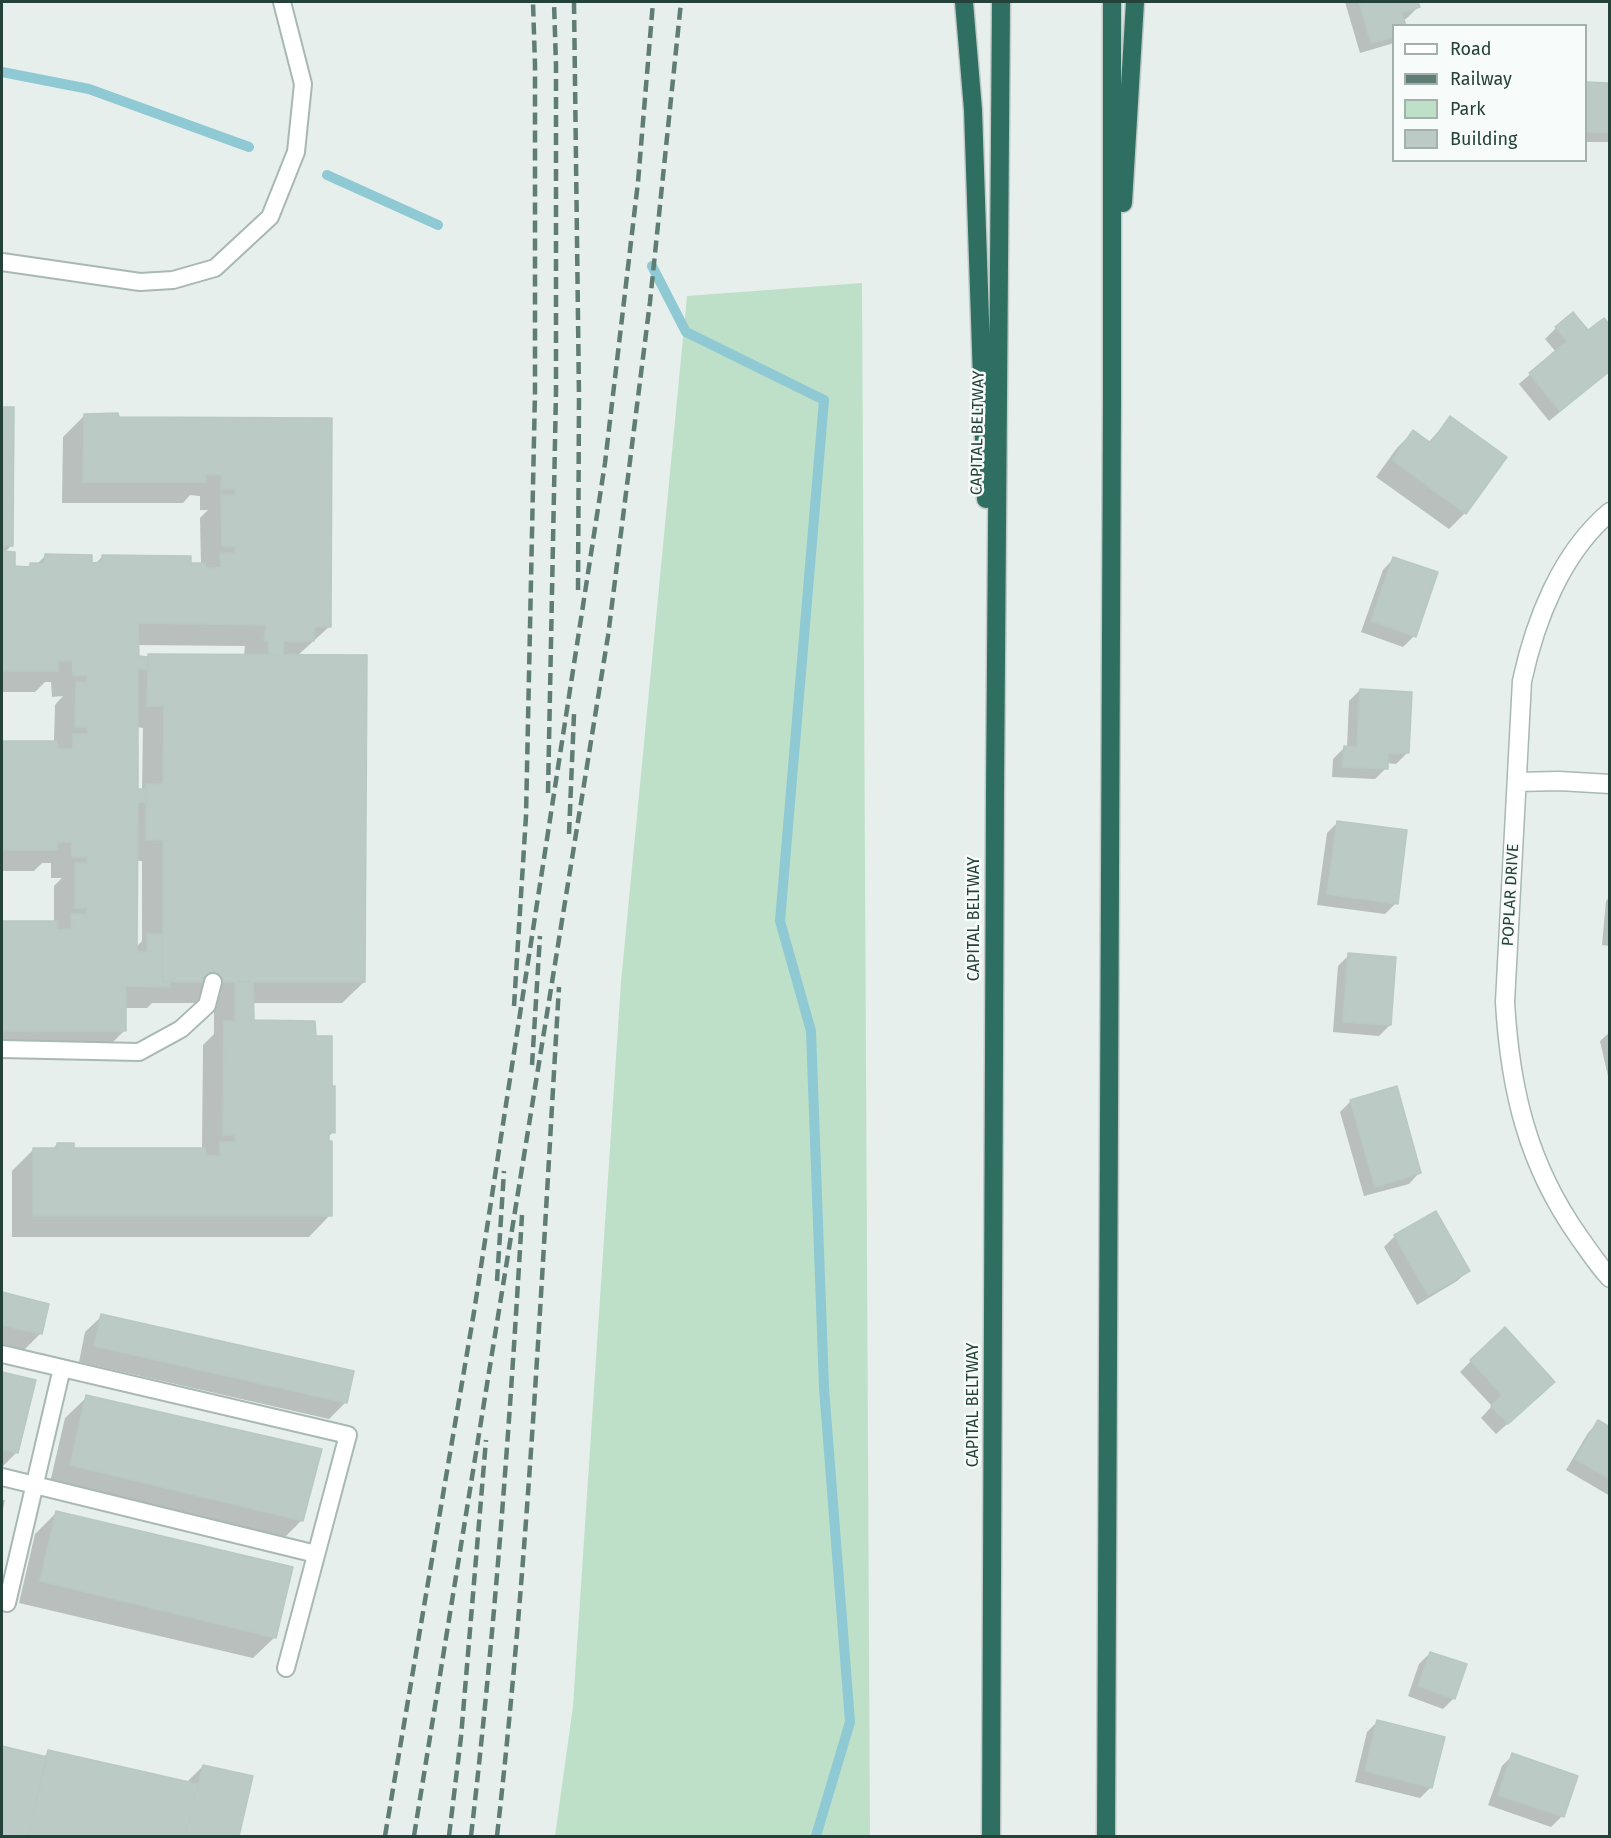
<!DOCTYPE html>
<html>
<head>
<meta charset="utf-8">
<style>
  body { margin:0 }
  #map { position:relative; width:1611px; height:1838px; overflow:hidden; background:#e6efeb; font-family:"Fira Sans",sans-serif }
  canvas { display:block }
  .frame { position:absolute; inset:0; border:3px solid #24423a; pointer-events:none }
  .legend { position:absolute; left:1392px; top:24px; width:195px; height:138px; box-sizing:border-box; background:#f7fbf9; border:2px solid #a3b1ad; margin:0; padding:8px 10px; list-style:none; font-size:18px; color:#24423a }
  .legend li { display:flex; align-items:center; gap:12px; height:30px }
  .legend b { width:30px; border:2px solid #a3b1ad }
</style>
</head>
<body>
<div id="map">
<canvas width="1611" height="1838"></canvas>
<div class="frame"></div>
<ul class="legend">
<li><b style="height:8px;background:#fff"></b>Road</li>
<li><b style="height:8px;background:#5f7d75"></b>Railway</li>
<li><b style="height:16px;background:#bfe0c8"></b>Park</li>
<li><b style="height:16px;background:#bbcac4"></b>Building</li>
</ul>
</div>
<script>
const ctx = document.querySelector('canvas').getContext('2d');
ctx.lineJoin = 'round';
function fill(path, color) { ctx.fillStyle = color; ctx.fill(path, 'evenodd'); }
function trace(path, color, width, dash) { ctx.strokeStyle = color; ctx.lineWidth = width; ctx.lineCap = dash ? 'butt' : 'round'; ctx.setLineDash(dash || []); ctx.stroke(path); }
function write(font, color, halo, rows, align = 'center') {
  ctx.font = font + ' "Fira Sans",sans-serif'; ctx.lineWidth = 5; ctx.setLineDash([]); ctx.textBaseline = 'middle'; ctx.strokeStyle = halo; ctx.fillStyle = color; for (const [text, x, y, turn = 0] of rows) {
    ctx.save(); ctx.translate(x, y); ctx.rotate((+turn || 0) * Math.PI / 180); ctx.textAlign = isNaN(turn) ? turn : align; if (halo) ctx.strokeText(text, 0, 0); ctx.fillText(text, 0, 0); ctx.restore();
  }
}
fill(new Path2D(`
  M862,283L870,1836H555L573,1706L621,982L687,296Z`), '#bfe0c8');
fill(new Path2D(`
  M1345,2H1417L1418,7L1407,18L1394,26V43L1360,53Z
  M1586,84H1610V142H1586Z
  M1610,327V371L1549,421L1519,384L1556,352L1545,339L1556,328L1588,333Z
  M2,408H13L12,545L4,553L13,568H27L31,564H37L45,556L90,564H95L103,556L201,565L200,518L208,510H200V496L190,495L183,503H62L63,437L85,415L117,419H331L330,626L297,656L364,982L342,1003H252V1022L315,1038L331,1087L333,1132L327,1138L330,1215L309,1237H12V1171L33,1150H52L57,1144L73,1150H202L203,1045L214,1034V1003H152L147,1008H124V1031L103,1052H2V923H54V886L62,878H51V863H42L34,871H2V742H54L55,705L63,696L52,697L51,682H45L35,692H2ZM137,645L245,646L244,656H148L146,658L137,657ZM137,727L143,728L142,791H136ZM136,861H142V941L136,947Z
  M1450,418L1465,513L1449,529L1376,477L1397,448L1413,432L1428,443Z
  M1393,559L1414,636L1403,647L1361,632L1383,570Z
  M1360,690L1407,753L1396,764L1386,763V768L1375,779L1332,777L1333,759L1344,748H1347L1349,701Z
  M1338,822L1396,903L1385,914L1317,905L1327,833Z
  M1610,897V946L1602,945L1606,901Z
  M1349,955L1390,1025L1379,1036L1333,1032L1338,966Z
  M1610,1032V1085L1600,1041Z
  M1351,1101L1419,1173L1409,1184L1364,1196L1340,1112Z
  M1395,1236L1468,1271L1457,1281L1417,1305L1384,1247Z
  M2,1294L48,1305L41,1333L24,1350L2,1344Z
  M102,1316L352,1372L345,1403L329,1419L79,1362L85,1332Z
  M1471,1361L1542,1393L1496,1434L1481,1418L1492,1406L1460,1372Z
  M2,1373L34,1381L17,1452L2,1467Z
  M87,1397L302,1520L280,1542L49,1487L65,1418Z
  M1598,1422L1610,1429V1496L1566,1470L1588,1433Z
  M2,1500H5L2,1514Z
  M57,1512L275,1637L253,1658L19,1603L35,1534Z
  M1430,1653L1454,1698L1443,1709L1408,1696L1419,1664Z
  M1378,1721L1431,1787L1420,1798L1355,1782L1367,1732Z
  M2,1748L43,1758L49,1751L186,1783L203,1766L252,1777L237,1836H2Z
  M1513,1755L1562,1816L1551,1827L1488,1805L1502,1766Z`), '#0003');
trace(new Path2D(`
  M2,72L89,89L249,147
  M327,175L438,225
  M652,266L686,332L824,400L780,921L811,1031L824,1388L850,1722L816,1836`), '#8ec9d4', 10);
const building = new Path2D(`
  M1359,2H1418L1420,7L1402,13L1406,26H1394V37L1371,43Z
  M1586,82L1610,83V132H1586Z
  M1573,312L1588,330L1604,318L1610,325V371L1560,411L1529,373L1567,341L1555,327Z
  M2,407H14L13,546H2Z
  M118,413L119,417L332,418L331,627H315L314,641H284L283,655H269L268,641H264L266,625L138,623L139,656L148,657V669H138V789H146L147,803L138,802L137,952H147V934L163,935V982H170V987L126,986V1031H2V921H57V930L72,929L71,914H86L87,908H75V863H87V857H72V842H57V850H2V741H57L58,749H73V734H88V727H75L76,682H87V675L73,676L72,661H58V671H2V551L15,552V566L30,567V563H44L45,554L92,555V563L102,562V555L191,556V563H205L206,568H221L220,553H235L236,547L222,546L221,495H236L235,489H221V475L206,474V482H83L84,414Z
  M1450,416L1507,457L1466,514L1392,460L1413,430L1431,443Z
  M1393,557L1438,572L1416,637L1371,621Z
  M148,654L367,655L365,982H163V840H146V784H163L164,706H147Z
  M1360,689L1412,692L1409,753H1388V769L1342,767L1344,746L1357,747Z
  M1337,821L1407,830L1398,904L1327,894Z
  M1348,953L1396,957L1391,1025L1343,1022Z
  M235,982H253L254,1020L315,1021L316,1036H332V1086H335V1133L329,1132V1141H332V1216H33V1148H57V1143H74V1148H205L206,1156H220V1142H235L236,1135H223L224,1021H235Z
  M1397,1086L1421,1173L1375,1187L1350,1100Z
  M1436,1211L1470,1271L1428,1295L1394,1235Z
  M2,1292L49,1304L42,1334L2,1325Z
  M101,1314L354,1371L347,1403L94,1346Z
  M1505,1327L1555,1382L1508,1424L1491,1406L1502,1395L1470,1360Z
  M2,1372L36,1380L18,1453L2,1449Z
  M86,1395L322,1449L303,1521L70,1465Z
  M1598,1420L1610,1427V1479L1575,1459Z
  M56,1511L293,1567L276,1638L40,1581Z
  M1430,1652L1467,1664L1455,1699L1418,1686Z
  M1377,1720L1445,1737L1432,1788L1365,1771Z
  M2,1746L47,1757L28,1836H2Z
  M48,1750L198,1784L185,1836H28Z
  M1512,1753L1578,1776L1564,1817L1498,1795Z
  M203,1765L253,1776L239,1836H185Z`);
fill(building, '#bbcac4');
trace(building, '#b8c9c2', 1.5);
const service = new Path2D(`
  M2,262L140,282L173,280L215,268L270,217L296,152L303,84L282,2
  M2,1049L139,1052L181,1029L207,1005L213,982
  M2,1354L348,1435L286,1668
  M2,1477L316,1554
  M7,1603L62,1368`);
const minor = new Path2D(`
  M1610,512C1561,553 1535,621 1522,681L1505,1002C1510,1090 1528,1165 1579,1237C1589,1251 1598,1265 1610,1278
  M1517,782L1559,781L1610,784`);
const motorway = new Path2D(`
  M964,2L973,110L986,499
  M1123,203L1135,2
  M991,1836L995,791L1001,2
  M1106,1836L1112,397V2`);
trace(service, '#a8b8b2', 20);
trace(minor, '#a8b8b2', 21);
trace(motorway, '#c2cac8', 21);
trace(service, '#fff', 16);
trace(minor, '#fff', 18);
trace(motorway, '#2f6f62', 18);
trace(new Path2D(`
  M574,2L579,397L578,594
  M548,793L556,392V65L554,2
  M569,834L574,714
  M514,1006L526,816L535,392V65L533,2
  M532,1065L540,936
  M497,1281L504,1171
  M385,1836L474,1312L605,463L638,182L653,2
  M414,1836L608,636L650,302L681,2
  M449,1836L461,1737L486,1440
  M471,1836C495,1630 510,1422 522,1215
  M497,1836C529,1554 542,1270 559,987`), '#5f7d75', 4.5, [12, 6]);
write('16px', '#24423a', '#f7fbf9', [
  ["CAPITAL BELTWAY",978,433,-89],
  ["POPLAR DRIVE",1511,895,-87],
  ["CAPITAL BELTWAY",975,919,-90],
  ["CAPITAL BELTWAY",974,1405,-90]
]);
</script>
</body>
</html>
